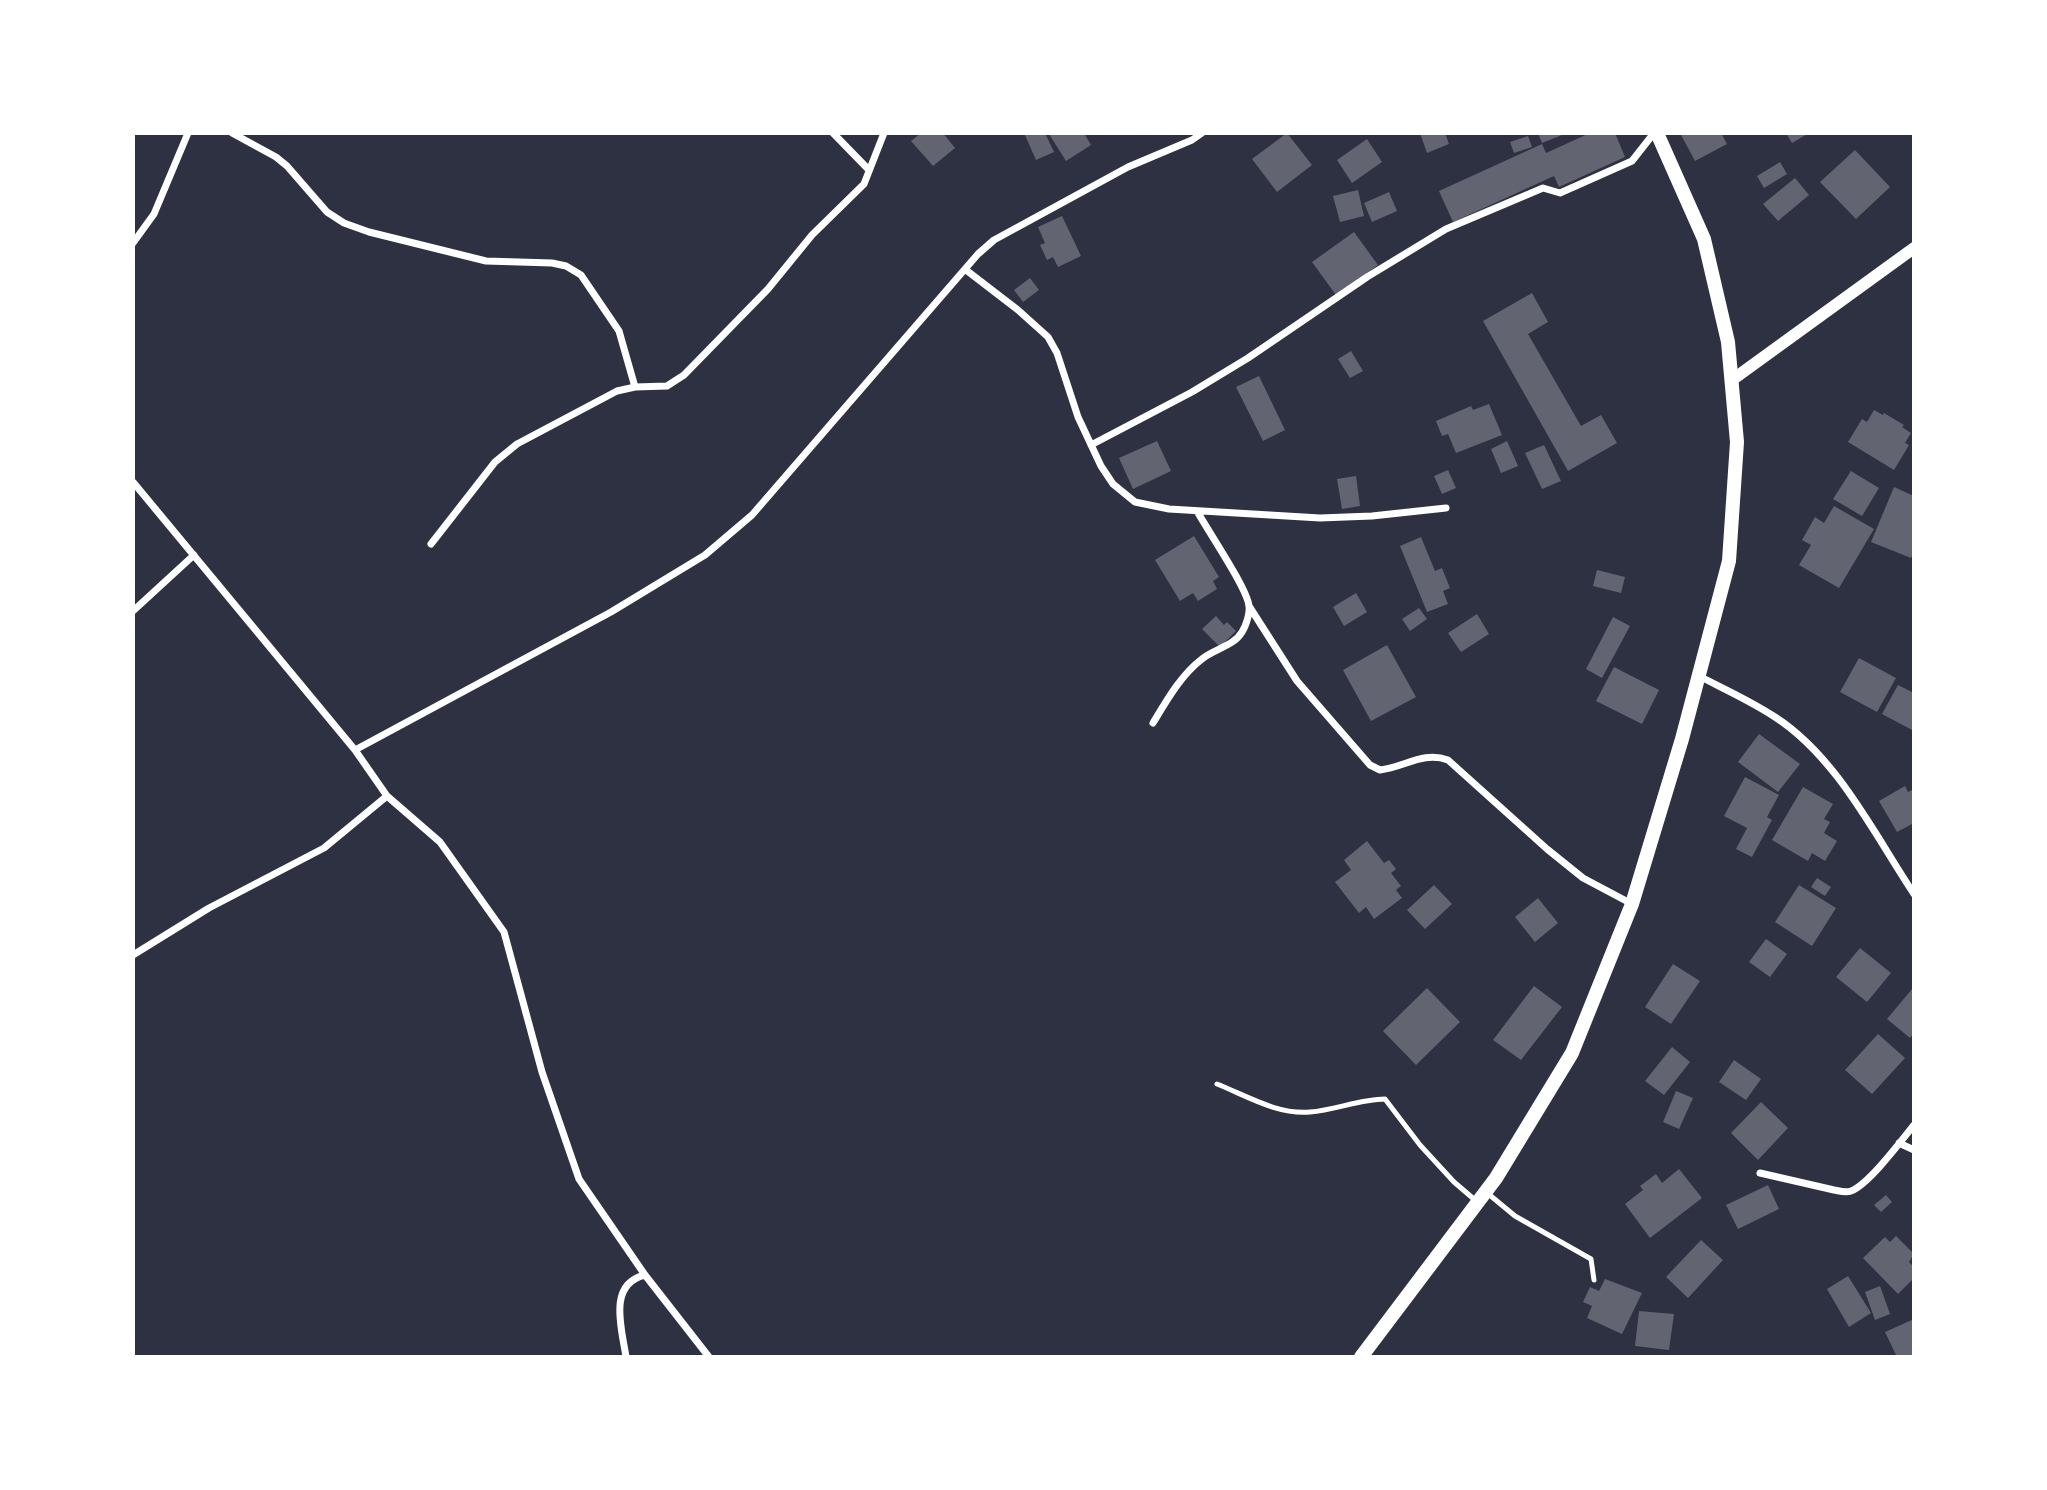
<!DOCTYPE html>
<html>
<head>
<meta charset="utf-8">
<style>
  body { margin:0 }
  #map { position:relative; width:2047px; height:1490px; overflow:hidden; background:#2d3142; font-family:Lato,sans-serif }
  canvas { display:block }
  .frame { position:absolute; inset:0; border:135px solid #fff; pointer-events:none }
</style>
</head>
<body>
<div id="map">
<canvas width="2047" height="1490"></canvas>
<div class="frame"></div>
</div>
<script>
const ctx = document.querySelector('canvas').getContext('2d');
ctx.lineJoin = 'round';
function fill(path, color) { ctx.fillStyle = color; ctx.fill(path, 'evenodd'); }
function trace(path, color, width, dash) { ctx.strokeStyle = color; ctx.lineWidth = width; ctx.lineCap = dash ? 'butt' : 'round'; ctx.setLineDash(dash || []); ctx.stroke(path); }
fill(new Path2D(`
  M921,133H943L955,148L933,166L911,141Z
  M1024,133H1045L1054,152L1036,160Z
  M1051,133H1084L1091,145L1066,161L1049,134Z
  M1287,133L1312,165L1277,192L1252,159Z
  M1420,133H1445L1449,144L1427,153Z
  M1538,133H1567L1542,143Z
  M1590,133H1615L1625,157L1559,187L1554,176L1453,222L1439,191L1542,144L1546,153Z
  M1680,133H1721L1727,144L1695,161Z
  M1786,133H1809L1792,143Z
  M1528,136L1532,147L1514,153L1510,142Z
  M1367,139L1382,162L1352,183L1337,160Z
  M1855,150L1890,187L1856,219L1820,182Z
  M1780,162L1787,174L1764,188L1757,176Z
  M1795,178L1809,195L1778,221L1763,204Z
  M1358,190L1364,216L1340,222L1333,196Z
  M1389,192L1397,211L1372,222L1364,203Z
  M1062,216L1081,256L1058,267L1053,257L1047,260L1040,245L1045,243L1038,227Z
  M1354,232L1378,265L1336,295L1312,262Z
  M1030,278L1039,290L1023,302L1014,290Z
  M1532,293L1548,322L1528,334L1581,426L1601,415L1617,443L1568,471L1483,321Z
  M1351,351L1363,371L1350,378L1338,359Z
  M1259,376L1285,430L1263,441L1236,387Z
  M1489,404L1502,435L1456,453L1448,434L1442,436L1436,421L1471,406L1473,410Z
  M1874,410L1883,415L1884,413L1904,425L1902,427L1911,433L1905,443L1909,445L1894,470L1848,442L1862,419L1867,422Z
  M1157,441L1171,471L1133,489L1119,458Z
  M1507,441L1518,466L1501,473L1491,449Z
  M1544,445L1561,481L1542,489L1525,453Z
  M1448,470L1456,488L1442,494L1434,476Z
  M1851,471L1879,488L1862,516L1833,499Z
  M1356,476L1360,506L1342,509L1337,479Z
  M1894,487L1914,496V551L1911,558L1871,542Z
  M1834,506L1874,529L1839,588L1799,565L1811,545L1802,540L1815,517L1824,523Z
  M1194,536L1219,577L1213,581L1217,589L1198,601L1193,593L1180,601L1155,560Z
  M1421,537L1435,571L1442,568L1450,588L1443,591L1448,604L1427,612L1400,546Z
  M1597,570L1625,577L1621,593L1593,586Z
  M1356,593L1367,612L1344,626L1333,607Z
  M1419,608L1427,619L1410,631L1402,619Z
  M1477,614L1489,634L1461,652L1448,633Z
  M1216,616L1224,625L1227,622L1236,631L1220,647L1202,629Z
  M1613,617L1630,626L1602,678L1586,669Z
  M1387,645L1416,697L1371,721L1343,670Z
  M1859,658L1896,678L1877,712L1840,692Z
  M1614,667L1659,690L1642,724L1596,701Z
  M1898,685L1914,693V731L1882,714Z
  M1759,734L1800,764L1778,792L1738,762Z
  M1745,777L1779,795L1767,817L1772,820L1752,857L1736,849L1747,828L1724,816Z
  M1905,786L1908,792L1914,789V823L1897,832L1879,801Z
  M1803,787L1833,804L1824,819L1830,822L1824,833L1837,841L1825,861L1812,853L1808,861L1772,840Z
  M1367,841L1384,863L1389,860L1396,869L1391,873L1401,886L1396,890L1402,898L1374,919L1366,907L1359,913L1335,882L1351,870L1344,860Z
  M1817,878L1831,887L1825,896L1811,887Z
  M1434,885L1452,904L1425,929L1407,910Z
  M1799,885L1836,908L1812,946L1775,922Z
  M1538,898L1558,923L1535,942L1515,917Z
  M1766,939L1787,954L1770,977L1749,962Z
  M1860,948L1891,973L1867,1002L1836,977Z
  M1673,964L1700,981L1671,1024L1645,1007Z
  M1534,986L1562,1007L1521,1060L1493,1040Z
  M1427,988L1460,1022L1416,1065L1383,1031Z
  M1912,989L1914,1033L1910,1038L1887,1019Z
  M1878,1034L1905,1058L1872,1094L1845,1070Z
  M1672,1047L1690,1062L1664,1095L1645,1081Z
  M1734,1060L1761,1079L1746,1100L1719,1082Z
  M1676,1091L1693,1098L1679,1129L1663,1122Z
  M1761,1102L1788,1128L1758,1160L1731,1133Z
  M1679,1169L1702,1198L1650,1238L1625,1204L1643,1190L1640,1186L1656,1174L1662,1183Z
  M1768,1185L1779,1209L1738,1229L1726,1205Z
  M1886,1195L1892,1202L1881,1212L1874,1205Z
  M1896,1236L1914,1254L1909,1262L1914,1267V1278L1898,1294L1863,1258L1885,1237L1890,1242Z
  M1701,1240L1723,1260L1688,1298L1666,1277Z
  M1848,1276L1871,1313L1849,1327L1827,1289Z
  M1605,1279L1642,1293L1622,1334L1587,1318L1592,1306L1583,1302L1590,1287L1599,1291Z
  M1880,1286L1890,1314L1875,1320L1865,1292Z
  M1639,1311L1674,1314L1669,1350L1635,1346Z
  M1914,1319V1357H1897L1885,1332Z`), '#626471');
trace(new Path2D(`
  M1217,1084C1247,1096 1278,1115 1310,1112C1335,1110 1361,1099 1385,1099L1420,1145L1454,1182L1475,1200
  M1486,1192L1515,1216L1591,1259L1594,1280`), '#fff', 5);
trace(new Path2D(`
  M232,133L276,157L287,166L327,212L344,223L369,232L486,261L552,263L566,266L581,275L619,331L635,387
  M833,133L869,170
  M133,243L154,214L188,133
  M966,270L1018,310L1048,337L1057,353L1078,417L1101,466L1113,484L1135,502L1169,509L1320,518L1372,516L1446,508
  M1091,445L1192,392L1248,358L1367,277L1446,229L1543,188L1560,193L1632,161L1654,133
  M133,482L355,750L387,796L440,842L504,932L542,1072L579,1179L645,1275L709,1357
  M431,544L495,462L517,444L617,391L635,387L667,386L684,375L768,289L812,235L864,184L884,133
  M1249,606L1297,681L1370,765L1380,770C1405,767 1423,751 1448,760L1547,849L1583,878L1632,904
  M133,611L194,555
  M1699,676C1724,689 1751,701 1775,717C1837,757 1874,834 1914,894
  M1153,723C1167,700 1181,675 1202,659C1214,649 1234,646 1242,632C1246,626 1250,613 1249,606C1247,588 1208,531 1197,511
  M355,750L611,612L705,555L752,515L978,254L994,240L1128,167L1192,140L1202,133
  M133,955L209,908L324,848L387,796
  M1899,1143L1914,1150
  M1760,1173L1834,1190C1840,1191 1845,1193 1851,1191C1869,1184 1901,1141 1914,1125
  M626,1357C622,1329 607,1284 645,1275`), '#fff', 7);
trace(new Path2D(`
  M1732,380L1914,248`), '#fff', 12);
trace(new Path2D(`
  M1361,1357L1496,1178L1572,1053L1632,904L1682,739L1729,561L1737,442L1728,342L1704,239L1657,133`), '#fff', 14);
</script>
</body>
</html>
